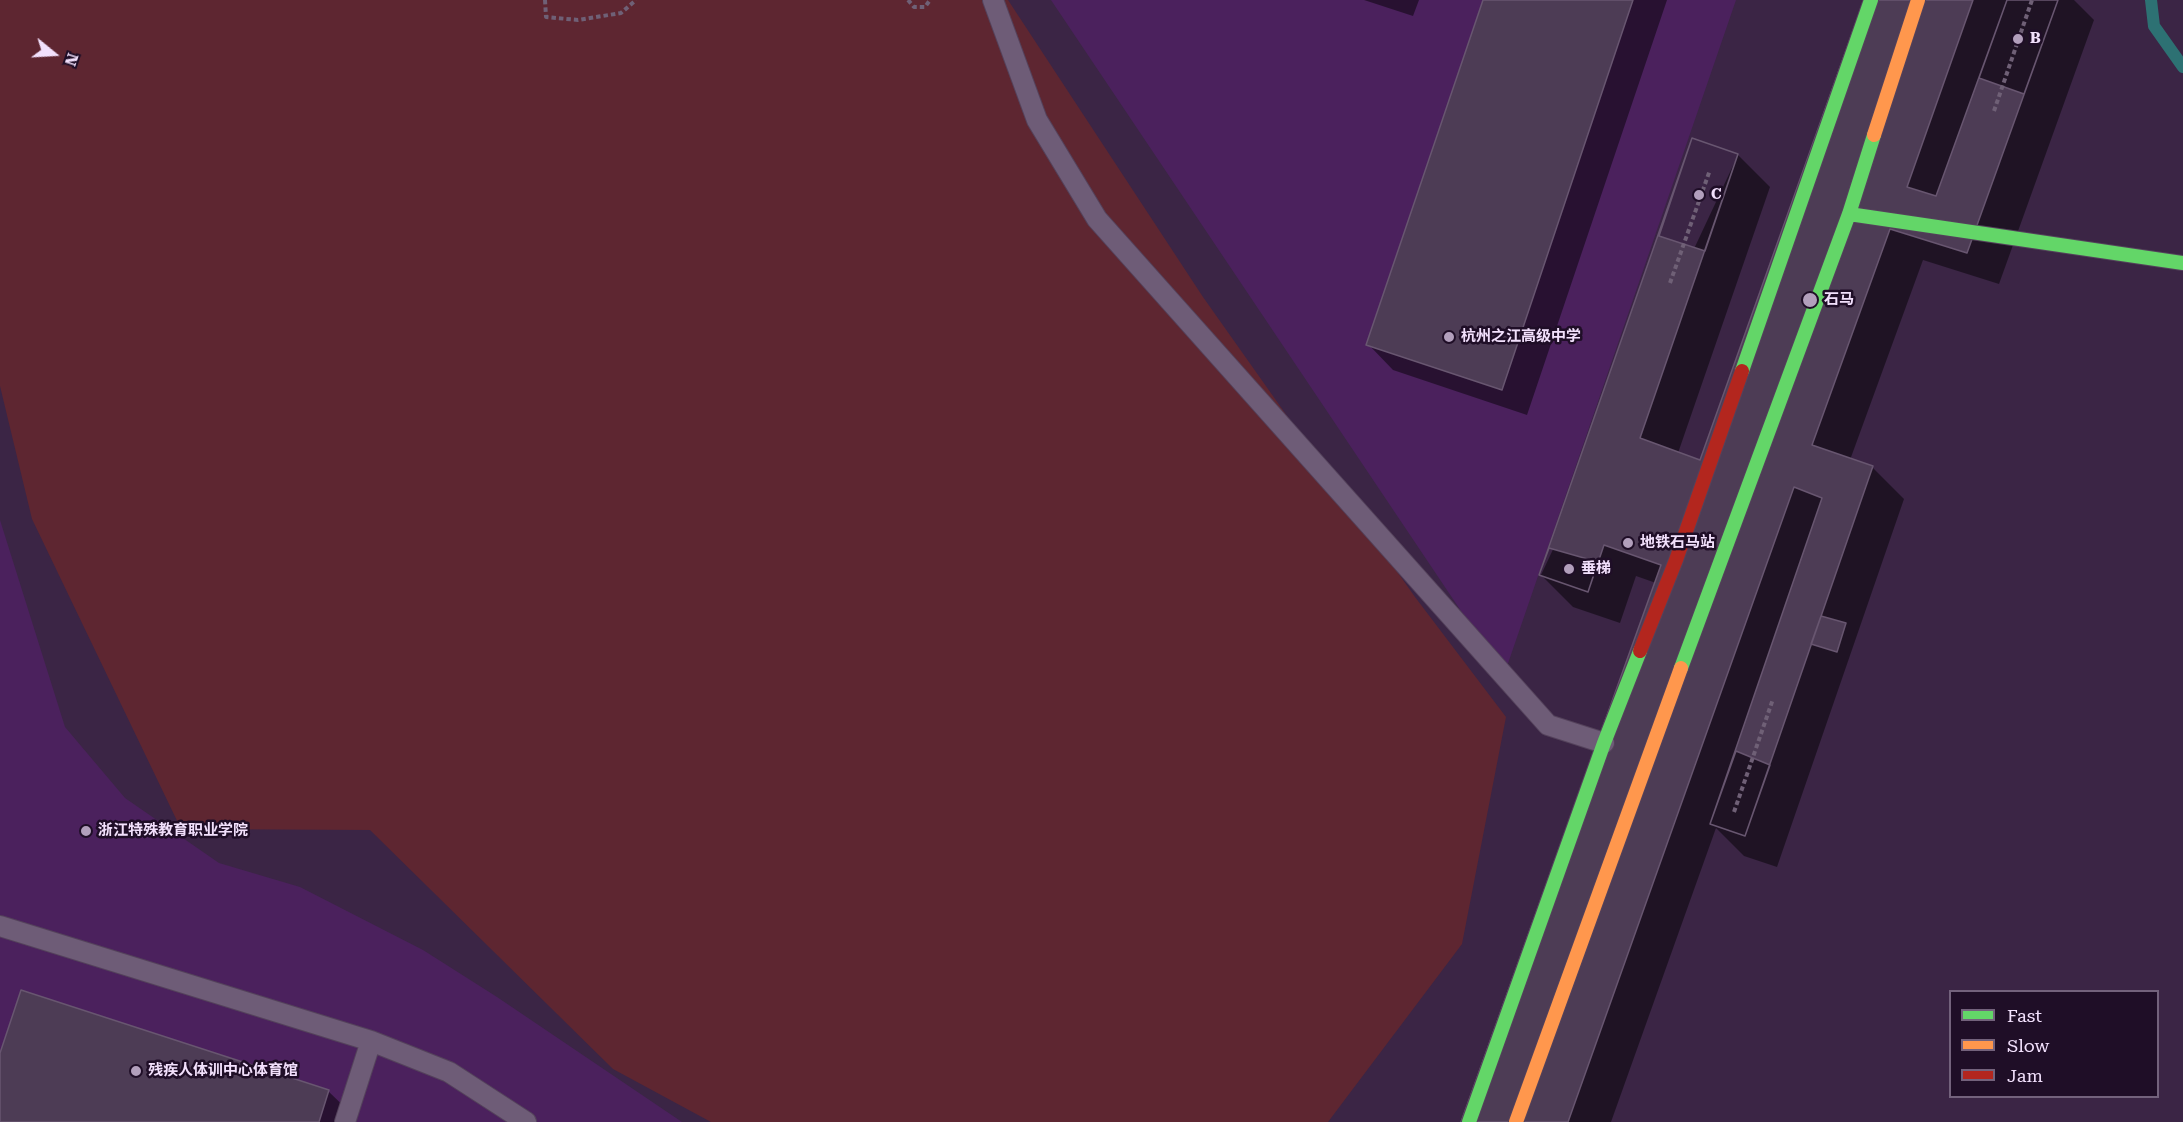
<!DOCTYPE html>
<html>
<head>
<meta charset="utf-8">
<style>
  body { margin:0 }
  #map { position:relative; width:2183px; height:1122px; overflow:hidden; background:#3b2545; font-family:"Roboto Serif",serif }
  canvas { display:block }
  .legend { position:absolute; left:1949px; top:990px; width:210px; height:108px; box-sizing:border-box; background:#1f0e27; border:2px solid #73627c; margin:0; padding:8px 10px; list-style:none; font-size:18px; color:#f2e0fc }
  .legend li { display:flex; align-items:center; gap:12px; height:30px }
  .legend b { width:30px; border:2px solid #73627c }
  .north { position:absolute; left:24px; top:24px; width:60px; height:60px; -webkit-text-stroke:4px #1f0e27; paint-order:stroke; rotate:108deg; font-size:16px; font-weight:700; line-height:24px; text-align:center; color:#f2e0fc }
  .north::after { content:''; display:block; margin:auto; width:21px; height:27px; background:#f2e0fc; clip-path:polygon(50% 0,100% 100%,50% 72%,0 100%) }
</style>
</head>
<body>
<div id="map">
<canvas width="2183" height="1122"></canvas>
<ul class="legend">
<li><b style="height:8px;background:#63d668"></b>Fast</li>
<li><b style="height:8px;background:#ff974d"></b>Slow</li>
<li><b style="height:8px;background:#b3261e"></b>Jam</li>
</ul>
<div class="north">N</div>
</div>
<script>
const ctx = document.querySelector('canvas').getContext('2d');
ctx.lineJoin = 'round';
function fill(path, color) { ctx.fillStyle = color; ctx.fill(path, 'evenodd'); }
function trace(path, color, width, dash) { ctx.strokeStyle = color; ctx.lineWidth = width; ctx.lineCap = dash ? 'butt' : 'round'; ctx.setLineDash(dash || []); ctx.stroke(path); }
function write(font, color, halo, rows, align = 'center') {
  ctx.font = font + ' "Roboto Serif","Noto Sans SC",serif'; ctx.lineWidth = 5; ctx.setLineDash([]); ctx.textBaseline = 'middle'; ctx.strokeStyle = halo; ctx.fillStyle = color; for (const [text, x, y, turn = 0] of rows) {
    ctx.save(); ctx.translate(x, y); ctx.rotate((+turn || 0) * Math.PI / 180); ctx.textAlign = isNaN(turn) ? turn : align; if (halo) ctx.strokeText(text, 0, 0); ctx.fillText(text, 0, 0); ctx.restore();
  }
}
fill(new Path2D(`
  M1051,0H1736L1504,675Z
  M0,520L65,727L125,798L219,863L300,887L423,950L497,997L682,1122H0Z`), '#4b215d');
fill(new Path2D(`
  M0,0H1008L1203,297L1415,597L1506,717L1462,944L1328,1122H711L613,1069L370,830L181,829L32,519L0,386Z`), '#5e2631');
fill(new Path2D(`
  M1364,0H1419L1413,16Z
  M1484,0H1667L1527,415L1393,370L1368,344Z
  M1867,0H2074L2094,20L1999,284L1923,260L1850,460L1872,467L1904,499L1777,867L1744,856L1716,828L1611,1122H1463L1656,583L1636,576L1620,623L1573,607L1541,575L1738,155L1770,187L1678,453L1701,462Z
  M0,1058L328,1091L354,1116L352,1122H0Z`), '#0007');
trace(new Path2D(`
  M2151,0L2154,26L2183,67`), '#2d7173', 12);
const building = new Path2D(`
  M1483,0H1633L1502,390L1366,345Z
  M1864,0H1973L1907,187L1936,196L2007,0H2058L1967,253L1890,229L1812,445L1873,466L1745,836L1710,824L1822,498L1794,487L1568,1122H1461L1661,565L1604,545L1588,592L1539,575L1692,138L1738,154L1640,438L1700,460Z
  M2007,0H2058L2024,94L1979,78Z
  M1692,138L1738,154L1705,251L1659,236Z
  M1549,548L1598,562L1588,592L1539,575Z
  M1821,616L1846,623L1837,652L1811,644Z
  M1736,751L1770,765L1745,836L1710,824Z
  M21,990L329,1090L319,1122H0V1053Z`);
fill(building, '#4d3c55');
trace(building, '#685670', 1.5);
const lane = new Path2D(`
  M993,0L1037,120L1097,219L1548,725L1604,743
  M0,926L371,1041
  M345,1122L371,1041L449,1072L526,1122`);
const fast = new Path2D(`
  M1849,214L2183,263
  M1742,371L1871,0
  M1681,668L1849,214L1874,135
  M1469,1122L1604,743L1640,651`);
const slow = new Path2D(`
  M1874,135L1918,0
  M1516,1122L1681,668`);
const jam = new Path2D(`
  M1640,651L1676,560L1742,371`);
trace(lane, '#54425b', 22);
trace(fast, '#54425b', 16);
trace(slow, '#54425b', 16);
trace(jam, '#54425b', 16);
trace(new Path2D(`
  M545,0L546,17L578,20L621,13L636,0
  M908,0L914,7H925L930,0
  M1994,111L2032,0
  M1670,283L1710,170
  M1734,812L1773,699`), '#6f6076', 4, [4.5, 3]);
trace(lane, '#6e5c77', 20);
trace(fast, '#63d668', 14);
trace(slow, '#ff974d', 14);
trace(jam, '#b3261e', 14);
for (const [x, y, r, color] of [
  [2018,39,6,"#b29fbc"],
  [1699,195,6,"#b29fbc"],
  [1810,300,8,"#b29fbc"],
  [1449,337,6,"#b29fbc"],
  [1628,543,6,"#b29fbc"],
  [1569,569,6,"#b29fbc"],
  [86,831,6,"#b29fbc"],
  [136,1071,6,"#b29fbc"]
]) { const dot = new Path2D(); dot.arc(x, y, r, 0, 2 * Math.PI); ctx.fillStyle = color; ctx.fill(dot); trace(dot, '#1f0e27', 2); }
write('bold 15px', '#f2e0fc', '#1f0e27', [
  ["B",2030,39],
  ["C",1711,195],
  ["石马",1824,300],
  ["杭州之江高级中学",1461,337],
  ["地铁石马站",1640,543],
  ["垂梯",1581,569],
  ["浙江特殊教育职业学院",98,831],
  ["残疾人体训中心体育馆",148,1071]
], 'left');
</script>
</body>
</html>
